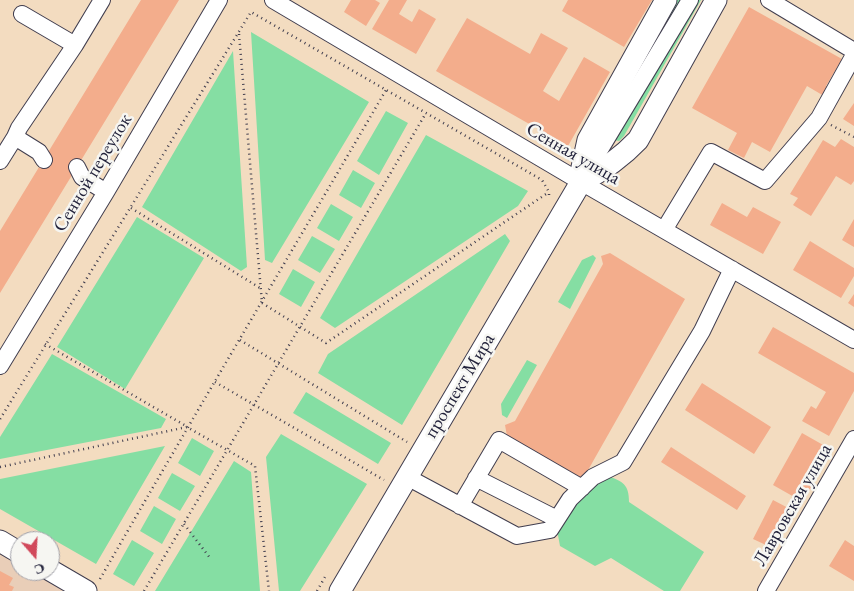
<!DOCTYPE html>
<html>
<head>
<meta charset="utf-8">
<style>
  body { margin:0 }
  #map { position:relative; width:854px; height:591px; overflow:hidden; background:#f3dcc0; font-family:"EB Garamond",serif }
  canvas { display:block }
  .north { position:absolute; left:10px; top:531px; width:50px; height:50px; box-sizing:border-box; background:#f6f6f2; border:1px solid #a1a1a9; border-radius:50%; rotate:161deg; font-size:14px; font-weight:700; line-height:20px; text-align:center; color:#22223b }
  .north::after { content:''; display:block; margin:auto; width:18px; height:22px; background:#d1495b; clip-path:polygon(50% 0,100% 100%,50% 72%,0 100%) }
</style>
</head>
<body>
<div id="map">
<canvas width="854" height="591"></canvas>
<div class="north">С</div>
</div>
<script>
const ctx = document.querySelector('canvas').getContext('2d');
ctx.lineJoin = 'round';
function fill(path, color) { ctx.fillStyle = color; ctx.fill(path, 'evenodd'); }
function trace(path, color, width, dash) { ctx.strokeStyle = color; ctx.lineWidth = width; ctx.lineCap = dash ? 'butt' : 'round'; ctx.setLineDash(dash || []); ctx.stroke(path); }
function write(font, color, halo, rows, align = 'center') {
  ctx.font = font + ' "EB Garamond",serif'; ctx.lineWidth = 5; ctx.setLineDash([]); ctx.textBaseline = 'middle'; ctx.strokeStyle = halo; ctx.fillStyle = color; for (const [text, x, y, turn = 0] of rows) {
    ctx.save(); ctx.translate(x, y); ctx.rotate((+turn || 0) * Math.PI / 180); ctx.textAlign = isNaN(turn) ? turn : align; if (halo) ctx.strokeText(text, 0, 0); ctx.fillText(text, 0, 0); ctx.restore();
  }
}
fill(new Path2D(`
  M0,555L20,566V571H29L64,591H0Z`), '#e9ceb8');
fill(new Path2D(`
  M673,0H701L624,136L619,141L604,138Z
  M251,32L369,102L272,263L265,260Z
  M233,51L247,267L241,271L142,207Z
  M386,111L408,123L379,175L357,161Z
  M426,135L528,191L518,206L335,328L320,318Z
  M353,170L375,183L361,208L339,195Z
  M331,204L353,217L339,241L317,228Z
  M137,217L204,258L125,389L57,347Z
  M505,234L510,241L402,425L318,373L328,354Z
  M312,236L335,249L320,273L298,260Z
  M593,255L596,258L570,309L558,302L582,260Z
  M293,269L315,282L301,307L279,294Z
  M52,354L166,419L161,428L0,459V437Z
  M527,360L537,365L507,418L502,415L501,404Z
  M306,392L391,443L378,464L293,413Z
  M281,434L367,484L300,591H279L266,457Z
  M192,438L214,451L200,476L178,463Z
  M165,446L96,564L0,509V479Z
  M234,461L251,472L260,591H155Z
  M172,473L195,486L180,511L158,498Z
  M608,476C623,482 629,484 629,502L704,552L680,591H664L611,558L595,566L560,546L557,530L593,480Z
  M154,506L176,519L162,544L140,531Z
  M132,540L154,553L134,586L113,574Z`), '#85dea3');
fill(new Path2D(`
  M141,0H179L0,293V231Z
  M351,0H375L380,3L366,26L344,12Z
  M389,0H407L399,14L412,22L419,9L436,19L416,54L372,29Z
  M568,0H652L624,47L562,11Z
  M749,7L842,59L826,86L829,87L824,96L807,86L770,152L752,142L744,158L728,150L737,133L692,108Z
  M467,18L530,54L541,33L568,48L543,91L559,101L584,57L610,72L568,146L436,71Z
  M854,103V126L843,119Z
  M841,139L854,147V181L851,185L836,176L811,216L793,205L798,198L790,194L823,140L835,147Z
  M722,203L747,217L753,207L781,222L763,254L710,225Z
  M854,219V247L842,240Z
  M810,241L854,268V276L841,298L793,270Z
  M610,253L685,299L583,479L507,436L505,425L515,421L603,264L601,256Z
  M854,294V307L848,303Z
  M773,327L854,373V391L829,436L802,421L811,406L816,409L826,392L758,353Z
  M702,383L771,427L754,454L685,410Z
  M802,433L832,450L803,502L773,485Z
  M671,447L746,496L737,510L661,462Z
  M773,500L794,511L782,533L775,529L766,545L753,539Z
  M845,540L854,546V581L829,566Z
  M0,571L13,578L9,585L14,587L12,591H0Z`), '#f3ad8c');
const minor = new Path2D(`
  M273,0L581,182L854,340
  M769,0L854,51
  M22,14L75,45
  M15,137L39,152L44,160
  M0,161L15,137L19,128L75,45L102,0
  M77,167L82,177L106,192
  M583,178L690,0
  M664,230L711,152L765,181L819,118L854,55
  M0,366L106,192L219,0
  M407,477L517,536L550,530L570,499L593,477L623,462L702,331L732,269
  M476,478L557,519
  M460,506L499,440L582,488
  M766,591L854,439`);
const major = new Path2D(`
  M581,182C602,171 621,158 638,140L716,0
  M0,541L20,553
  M50,570L86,591
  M340,591L581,182V172L588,140L666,0`);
trace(minor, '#413e4f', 18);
trace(major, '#413e4f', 23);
trace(new Path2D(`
  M239,34L262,303L326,343L549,192
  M831,125L854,137
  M131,208L260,288
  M240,340L407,442
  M45,344L186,426
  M215,382L384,480
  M0,419L251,12L542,180L549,192V199
  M0,467L187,427L255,466L269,591
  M184,524L210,558
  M100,579C194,415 291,253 386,90
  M144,591L426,113
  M317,591L325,577`), '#413e4f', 2.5, [1, 4]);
trace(minor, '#fff', 16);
trace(major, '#fff', 21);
write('19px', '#22223b', '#f6f6f2', [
  ["Сенная улица",573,154,30],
  ["Сенной переулок",93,173,-59],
  ["проспект Мира",460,386,-59],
  ["Лавровская улица",793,505,-60]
]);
</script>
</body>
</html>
